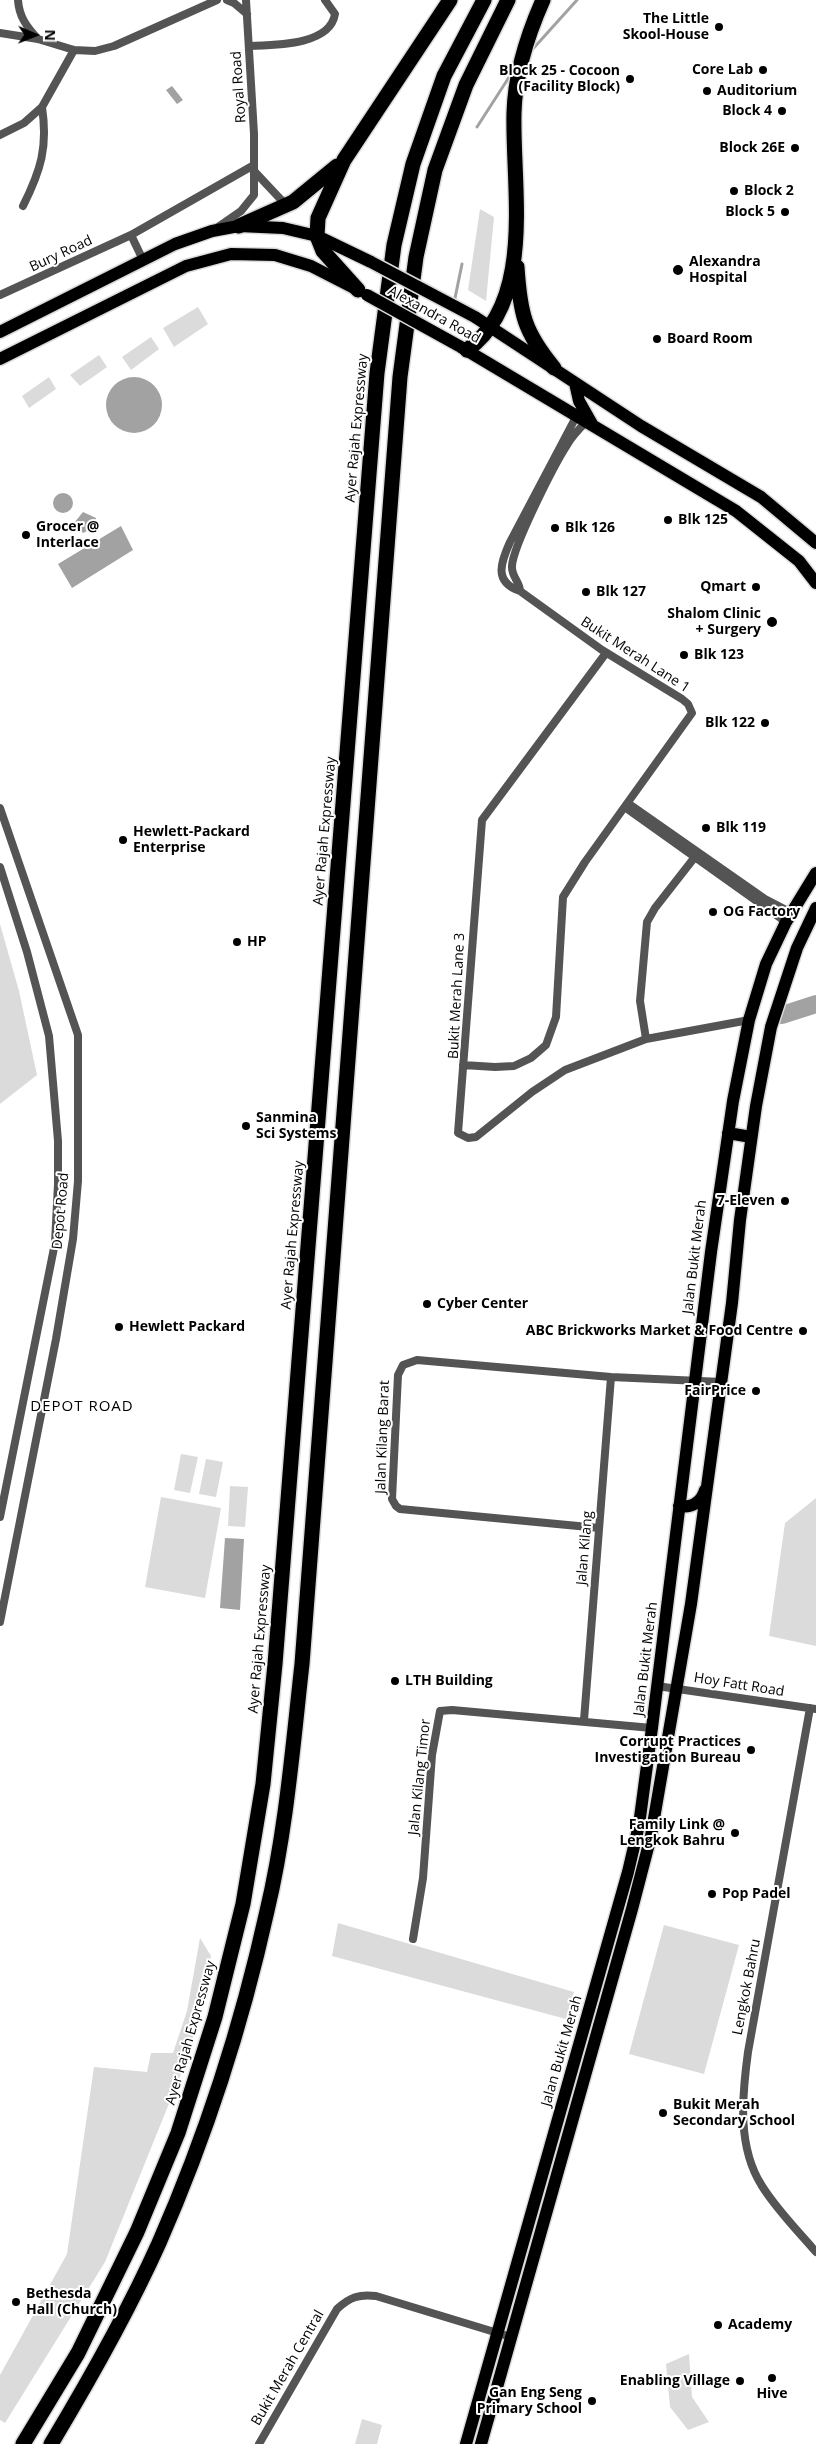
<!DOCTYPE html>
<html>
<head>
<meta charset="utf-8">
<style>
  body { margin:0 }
  #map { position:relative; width:816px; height:2444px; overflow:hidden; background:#fff; font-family:"Open Sans",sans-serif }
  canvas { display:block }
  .north { position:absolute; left:10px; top:10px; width:50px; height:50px; -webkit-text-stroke:4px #fff; paint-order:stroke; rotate:91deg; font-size:14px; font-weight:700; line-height:20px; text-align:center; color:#000 }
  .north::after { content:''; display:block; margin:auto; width:18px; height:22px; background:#000; clip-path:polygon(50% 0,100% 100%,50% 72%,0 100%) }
</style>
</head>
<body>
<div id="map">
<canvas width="816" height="2444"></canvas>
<div class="north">N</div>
</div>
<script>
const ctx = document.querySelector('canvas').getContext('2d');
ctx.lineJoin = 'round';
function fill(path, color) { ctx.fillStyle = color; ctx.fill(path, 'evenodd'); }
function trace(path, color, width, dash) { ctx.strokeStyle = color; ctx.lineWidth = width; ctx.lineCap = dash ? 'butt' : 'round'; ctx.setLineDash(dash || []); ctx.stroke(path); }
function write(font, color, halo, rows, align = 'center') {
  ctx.font = font + ' "Open Sans",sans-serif'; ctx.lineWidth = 4; ctx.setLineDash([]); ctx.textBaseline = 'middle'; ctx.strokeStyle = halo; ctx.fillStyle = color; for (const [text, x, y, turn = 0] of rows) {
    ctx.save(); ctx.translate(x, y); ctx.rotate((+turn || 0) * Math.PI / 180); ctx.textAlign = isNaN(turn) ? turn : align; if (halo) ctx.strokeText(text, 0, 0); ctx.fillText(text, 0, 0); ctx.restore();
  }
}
fill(new Path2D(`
  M480,209L494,217L486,301L468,290Z
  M198,307L208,324L174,347L163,328Z
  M151,337L159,349L131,370L122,357Z
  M99,355L107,367L80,386L70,375Z
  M49,377L56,389L29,408L22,396Z
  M0,924L19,991L37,1075L0,1104Z
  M181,1454L198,1457L190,1493L174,1490Z
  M206,1459L223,1462L216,1497L199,1494Z
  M230,1486L248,1487L245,1527L228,1526Z
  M161,1497L221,1508L205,1598L145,1587Z
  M816,1498V1646L769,1636L785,1523Z
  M338,1923L574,1992L566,2019L332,1956Z
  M664,1925L739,1945L704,2074L629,2054Z
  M200,1938L211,1956L189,2054L105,2262L5,2423L0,2420V2375L67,2254L94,2067L147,2072L151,2053H173L187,2011Z
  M689,2354L692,2397L709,2422L688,2430L670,2407L666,2364Z
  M362,2419L382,2425L377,2444H355Z`), '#dbdbdb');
fill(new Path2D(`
  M172,86L183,100L177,104L166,90Z
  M106 405a28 28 0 1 1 56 0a28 28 0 1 1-56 0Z
  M53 503a10 10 0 1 1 20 0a10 10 0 1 1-20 0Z
  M83,512L96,518L95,527L83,533L74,523Z
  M121,526L133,550L72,588L58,564Z
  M225,1538L244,1539L240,1610L220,1608Z`), '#a2a2a2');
trace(new Path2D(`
  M531,51L577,0
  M477,127L513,71
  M454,303L462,264`), '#a2a2a2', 3);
trace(new Path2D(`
  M782,1015L816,1004`), '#a2a2a2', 18);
const primary = new Path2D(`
  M475,317L641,426L761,497L816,543
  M0,332L175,244L212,231L239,226L283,228L317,236L371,262
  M461,347L736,511L799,561L816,583
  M0,359L186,266L231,254L275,255L311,266L354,288
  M575,383L579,401L592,424
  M728,1133L751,1137
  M679,1506C692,1508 701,1503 705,1490
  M466,2444L628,1872L639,1825L652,1728L711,1252L733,1101L749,1020L766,964L786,922L816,873
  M481,2444L632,1909L651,1836L691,1604L732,1303L740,1220L756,1106L771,1027L797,948L816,908`);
const highway = new Path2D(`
  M239,226L293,202L337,166
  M517,267C520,313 524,332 554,368
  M358,290L323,251L317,236L318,218L344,160L450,0
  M467,350C536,300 512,188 514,113C515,73 527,36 543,0
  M23,2444L78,2353L137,2232L178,2133L215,2017L243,1904L263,1784L275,1664L377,373L394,245L413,164L444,76L484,0
  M51,2444C90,2379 128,2312 159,2243C206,2136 242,2024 267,1911C286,1832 293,1744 302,1664L400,377L416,257L435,170L466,85L508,0`);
trace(primary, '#dbdbdb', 15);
trace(highway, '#dbdbdb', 18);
trace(new Path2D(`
  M18,0C19,17 27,27 38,39
  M227,0L234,3L247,14
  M0,33L38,39L74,50L95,51L114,46L217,0
  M249,46C273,45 330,46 335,14L325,0
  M0,135L24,123L42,107L74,50
  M255,172L286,205
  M23,206C41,170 48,147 42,107
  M218,227L241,211L254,195V134L246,0
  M131,235L143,260
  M0,295L131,235L254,165
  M520,591C520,582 511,576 512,566C513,546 554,465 567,445C572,436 580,428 587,421
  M606,653L482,820L458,1133L468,1138L476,1137L532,1092L565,1070L646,1039L749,1020
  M632,806L765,899L792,913
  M0,808L78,1035V1181L73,1239L56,1339L0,1622
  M626,808L786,922
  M0,867L27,952L49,1036L58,1141V1184L55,1243L0,1517
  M646,1039L640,1001L647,922L655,908L698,853
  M463,1065L495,1067L514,1066L531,1058L546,1045L556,1017L563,897L585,862L692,713L688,704L682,699L602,650L520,591C493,582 501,562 510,542L577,415
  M599,1528L400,1509L396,1506L392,1499L398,1375L403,1365L417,1360L611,1377L722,1382
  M657,1686L816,1709
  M810,1708L748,2052C742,2096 737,2147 762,2186C777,2210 798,2231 816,2252
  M584,1720L611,1377
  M413,1939L423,1878L432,1755L440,1711L452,1710L652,1728
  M259,2444L337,2309C350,2297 359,2294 376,2296L511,2337`), '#545454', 8);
trace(primary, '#000', 12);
trace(highway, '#000', 15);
const primaryBridge = new Path2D(`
  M371,262L475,317
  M367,295L461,347`);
trace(primaryBridge, '#dbdbdb', 15, []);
trace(primaryBridge, '#000', 12);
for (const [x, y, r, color] of [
  [719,27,5,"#000"],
  [763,70,5,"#000"],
  [630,79,5,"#000"],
  [707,91,5,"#000"],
  [782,111,5,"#000"],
  [795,148,5,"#000"],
  [734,191,5,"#000"],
  [785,212,5,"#000"],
  [678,270,6,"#000"],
  [657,339,5,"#000"],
  [668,520,5,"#000"],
  [555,528,5,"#000"],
  [26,535,5,"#000"],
  [756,587,5,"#000"],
  [586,592,5,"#000"],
  [772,622,6,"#000"],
  [684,655,5,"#000"],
  [765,723,5,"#000"],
  [706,828,5,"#000"],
  [123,840,5,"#000"],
  [713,912,5,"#000"],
  [237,942,5,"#000"],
  [246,1126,5,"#000"],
  [785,1201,5,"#000"],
  [427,1304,5,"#000"],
  [119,1327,5,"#000"],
  [803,1331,5,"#000"],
  [756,1391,5,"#000"],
  [395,1681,5,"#000"],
  [751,1750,5,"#000"],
  [735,1833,5,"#000"],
  [712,1894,5,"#000"],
  [663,2113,5,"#000"],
  [16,2302,5,"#000"],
  [718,2325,5,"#000"],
  [772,2378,5,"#000"],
  [740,2381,5,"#000"],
  [592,2401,5,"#000"]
]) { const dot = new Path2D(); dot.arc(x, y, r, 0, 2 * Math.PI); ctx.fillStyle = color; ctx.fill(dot); trace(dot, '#fff', 2); }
write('bold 14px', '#000', '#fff', [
  ["The Little",709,19,"right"],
  ["Skool-House",709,35,"right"],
  ["Core Lab",753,70,"right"],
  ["Block 25 - Cocoon",620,71,"right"],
  ["(Facility Block)",620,87,"right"],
  ["Auditorium",717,91],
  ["Block 4",772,111,"right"],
  ["Block 26E",785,148,"right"],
  ["Block 2",744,191],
  ["Block 5",775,212,"right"],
  ["Alexandra",689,262],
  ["Hospital",689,278],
  ["Board Room",667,339],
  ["Blk 125",678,520],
  ["Grocer @",36,527],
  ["Interlace",36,543],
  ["Blk 126",565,528],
  ["Qmart",746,587,"right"],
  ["Blk 127",596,592],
  ["Shalom Clinic",761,614,"right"],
  ["+ Surgery",761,630,"right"],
  ["Blk 123",694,655],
  ["Blk 122",755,723,"right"],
  ["Blk 119",716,828],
  ["Hewlett-Packard",133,832],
  ["Enterprise",133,848],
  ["OG Factory",723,912],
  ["HP",247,942],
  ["Sanmina",256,1118],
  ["Sci Systems",256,1134],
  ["7-Eleven",775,1201,"right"],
  ["Cyber Center",437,1304],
  ["Hewlett Packard",129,1327],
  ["ABC Brickworks Market & Food Centre",793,1331,"right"],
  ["FairPrice",746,1391,"right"],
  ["LTH Building",405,1681],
  ["Corrupt Practices",741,1742,"right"],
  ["Investigation Bureau",741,1758,"right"],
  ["Family Link @",725,1825,"right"],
  ["Lengkok Bahru",725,1841,"right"],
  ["Pop Padel",722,1894],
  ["Bukit Merah",673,2105],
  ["Secondary School",673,2121],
  ["Bethesda",26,2294],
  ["Hall (Church)",26,2310],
  ["Academy",728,2325],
  ["Enabling Village",730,2381,"right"],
  ["Gan Eng Seng",582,2393,"right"],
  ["Primary School",582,2409,"right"],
  ["Hive",772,2394,"center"]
], 'left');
write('14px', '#000', '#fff', [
  ["Royal Road",239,87,-94],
  ["Bury Road",61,254,-25],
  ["Alexandra Road",434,315,29],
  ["Ayer Rajah Expressway",357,428,-85],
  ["Bukit Merah Lane 1",635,655,33],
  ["Ayer Rajah Expressway",325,831,-85],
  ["Bukit Merah Lane 3",457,996,-87],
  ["Depot Road",61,1211,-85],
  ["Ayer Rajah Expressway",293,1235,-85],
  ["Jalan Bukit Merah",695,1257,-83],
  ["Jalan Kilang Barat",383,1437,-88],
  ["Jalan Kilang",585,1548,-85],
  ["Ayer Rajah Expressway",260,1639,-85],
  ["Jalan Bukit Merah",646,1659,-83],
  ["Hoy Fatt Road",739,1685,9],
  ["Jalan Kilang Timor",420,1777,-84],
  ["Lengkok Bahru",747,1987,-79],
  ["Ayer Rajah Expressway",191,2033,-74],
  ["Jalan Bukit Merah",562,2051,-74],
  ["Bukit Merah Central",288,2368,-60]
]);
ctx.letterSpacing = '1px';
write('15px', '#000', '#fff', [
  ["DEPOT ROAD",82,1407]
]);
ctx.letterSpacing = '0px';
</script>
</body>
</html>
